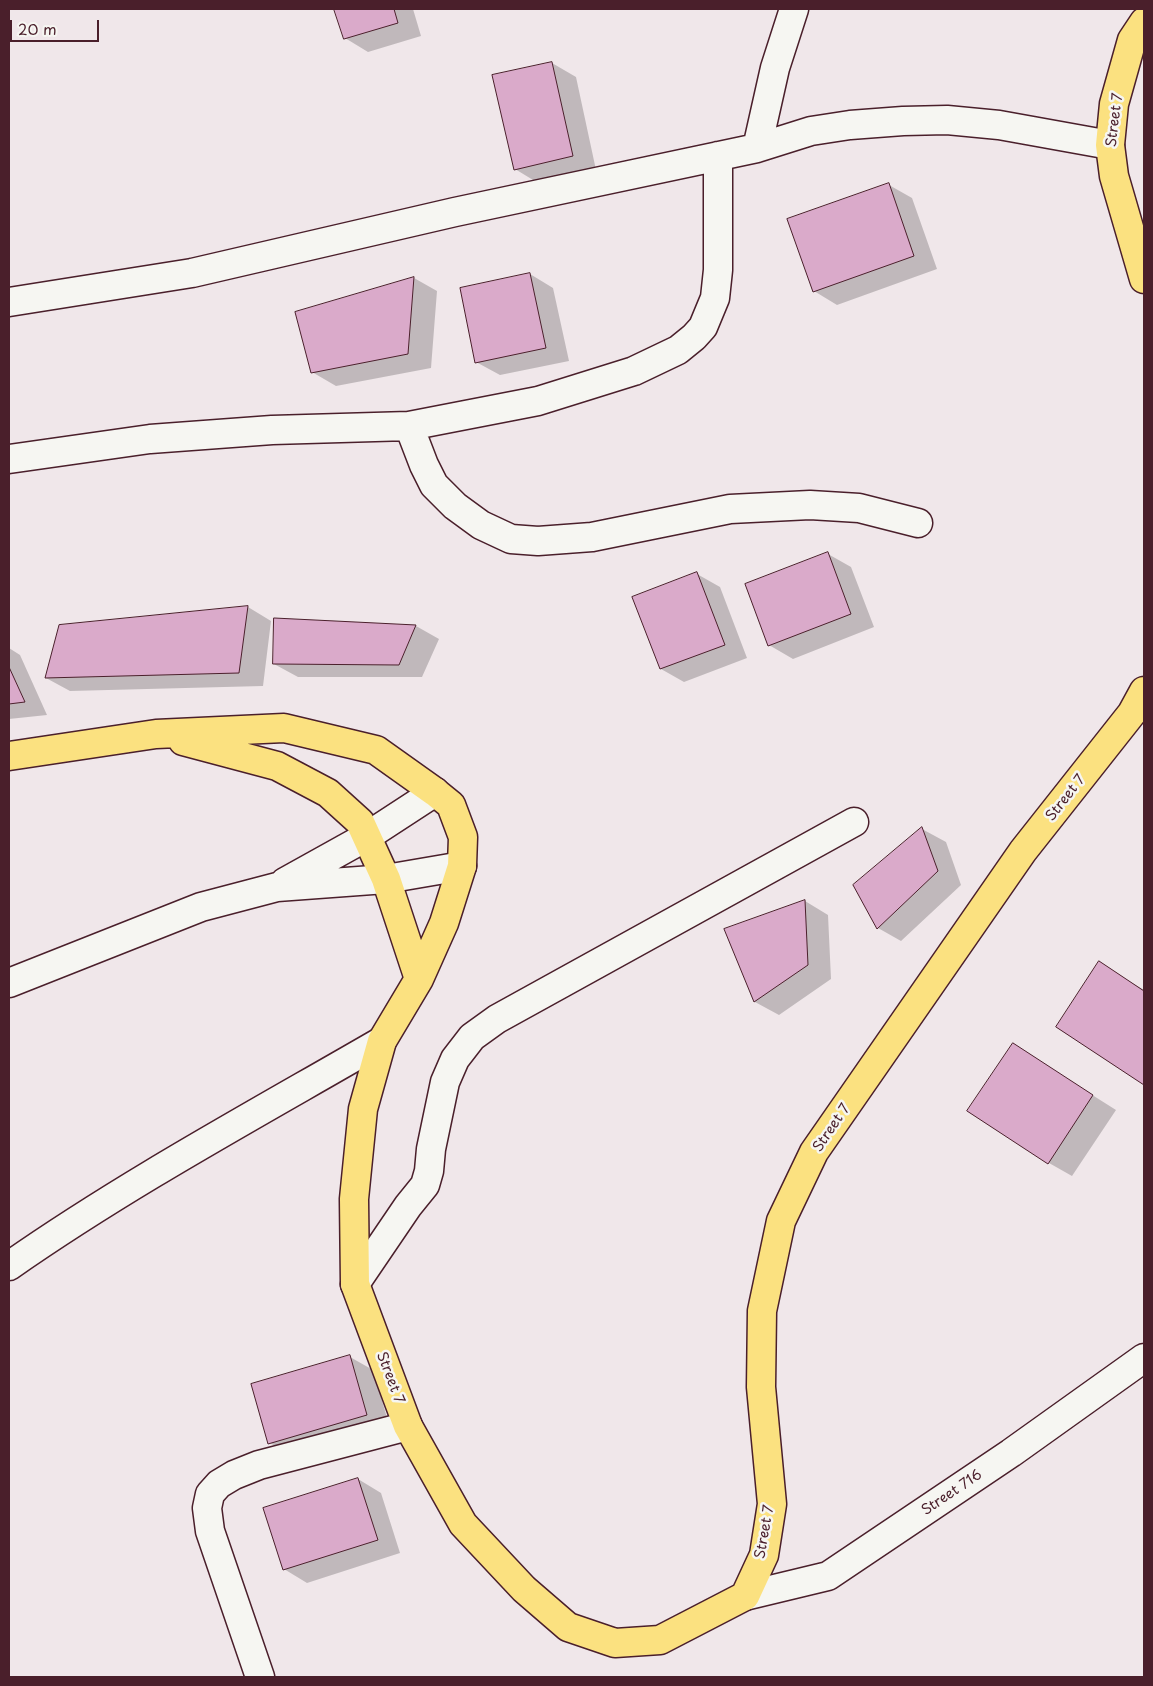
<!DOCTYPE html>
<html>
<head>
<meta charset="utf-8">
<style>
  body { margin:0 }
  #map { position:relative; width:1153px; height:1686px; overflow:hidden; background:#f0e7ea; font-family:"Playpen Sans",sans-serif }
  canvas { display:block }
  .frame { position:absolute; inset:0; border:10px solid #4a1f2b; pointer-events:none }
  .scale { position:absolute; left:10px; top:20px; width:89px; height:22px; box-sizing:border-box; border:2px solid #4a1f2b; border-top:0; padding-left:6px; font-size:15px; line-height:18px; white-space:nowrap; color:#4a1f2b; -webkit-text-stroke:4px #f6f6f2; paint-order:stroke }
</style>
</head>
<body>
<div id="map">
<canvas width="1153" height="1686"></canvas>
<div class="frame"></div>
<div class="scale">20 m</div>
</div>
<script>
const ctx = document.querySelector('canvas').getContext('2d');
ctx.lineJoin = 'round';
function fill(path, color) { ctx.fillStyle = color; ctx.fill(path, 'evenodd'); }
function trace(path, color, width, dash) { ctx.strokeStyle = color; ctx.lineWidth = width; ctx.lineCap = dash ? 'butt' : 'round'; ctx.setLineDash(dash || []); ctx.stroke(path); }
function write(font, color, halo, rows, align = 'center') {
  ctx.font = font + ' "Playpen Sans",sans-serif'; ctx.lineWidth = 5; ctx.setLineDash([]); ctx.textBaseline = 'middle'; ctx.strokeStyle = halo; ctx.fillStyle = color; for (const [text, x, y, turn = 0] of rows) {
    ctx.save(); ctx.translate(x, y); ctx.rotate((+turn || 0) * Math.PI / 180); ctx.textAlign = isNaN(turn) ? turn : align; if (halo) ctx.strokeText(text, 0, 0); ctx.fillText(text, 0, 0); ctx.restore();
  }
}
fill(new Path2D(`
  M336,9H413L421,36L368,52L345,38Z
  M552,63L576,77L596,170L538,183L515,169Z
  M889,185L912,198L937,269L837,305L814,291Z
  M530,274L553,288L569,361L500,375L476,362Z
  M414,278L437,291L431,368L336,386L312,372L296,312Z
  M828,554L851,567L874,627L793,659L769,645Z
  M697,574L720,587L747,658L684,682L661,669Z
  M248,607L271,621L263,686L70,691L46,678Z
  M276,619L416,626L439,639L422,677H298L274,664Z
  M9,648L20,655L47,715L9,719Z
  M922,829L946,842L961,885L901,941L878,928Z
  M805,901L828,915L831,979L779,1015L755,1002L726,930Z
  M1099,963L1144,990V1083L1058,1027Z
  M1013,1045L1116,1110L1072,1176L1049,1163Z
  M350,1357L373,1370L390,1428L293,1456L270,1443Z
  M358,1479L381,1493L400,1553L307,1583L284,1569Z`), '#0003');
const building = new Path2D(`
  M334,9H394L398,23L344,39Z
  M552,62L573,156L514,170L492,75Z
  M889,183L914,256L813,292L787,219Z
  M530,273L546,348L475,363L460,288Z
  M414,277L408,354L311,373L295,312Z
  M828,552L851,614L768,646L745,584Z
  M697,572L725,645L660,669L632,597Z
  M248,606L239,673L45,678L59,625Z
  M274,618L416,625L399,665L273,664Z
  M9,667L25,702L9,704Z
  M922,827L938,871L877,929L853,885Z
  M805,900L808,965L754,1002L724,929Z
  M1099,961L1144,991V1085L1056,1027Z
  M1013,1043L1093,1095L1048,1164L967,1111Z
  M350,1355L367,1415L268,1444L251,1384Z
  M358,1478L378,1540L283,1570L263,1508Z`);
fill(building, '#daaaca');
trace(building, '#4a1f2b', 1);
const minor = new Path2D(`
  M757,148L775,68L794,9
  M9,302L192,273L455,212L757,148L811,131L850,125L903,121L947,120L999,125L1110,145
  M409,426L424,465L434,485L455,506L481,525L511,539L538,541L592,537L730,509L810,505L859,508L918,523
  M9,459L150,439L272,430L409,426L538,401L634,371L678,350L694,337L703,327L715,298L718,270V156
  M285,882L366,837L435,792
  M9,983L201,907L277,887L386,879L462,866
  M9,1266C128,1183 256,1114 382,1041
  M355,1284L408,1206L425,1185L429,1171L431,1149L445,1082L455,1059L472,1037L497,1019L854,822
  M745,1596L828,1576L1011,1453L1144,1358
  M260,1677L210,1531L207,1508L210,1494L219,1484L234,1475L259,1465L408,1426`);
const primary = new Path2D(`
  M1144,22L1132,40L1114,104L1110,145L1114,176L1144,279
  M183,741L277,766L328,793L360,822L386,879L419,979
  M9,756L156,734L284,728L376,750L435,792L451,805L463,837L462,866L444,923L419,979L382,1041L363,1109L354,1199L355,1284L408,1426L463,1524L524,1589L568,1627L615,1643L660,1640L745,1596L764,1555L772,1504L761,1387L762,1311L781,1221L814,1152L1023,851L1132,713L1144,691`);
trace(minor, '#4a1f2b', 31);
trace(primary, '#4a1f2b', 31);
trace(minor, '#f6f6f2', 28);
trace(primary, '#fbe180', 28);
write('14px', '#4a1f2b', '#f6f6f2', [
  ["Street 7",1115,120,-83],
  ["Street 7",1066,798,-52],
  ["Street 7",832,1128,-56],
  ["Street 7",390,1378,69],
  ["Street 716",952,1493,-34],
  ["Street 7",765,1532,-80]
]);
</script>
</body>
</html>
